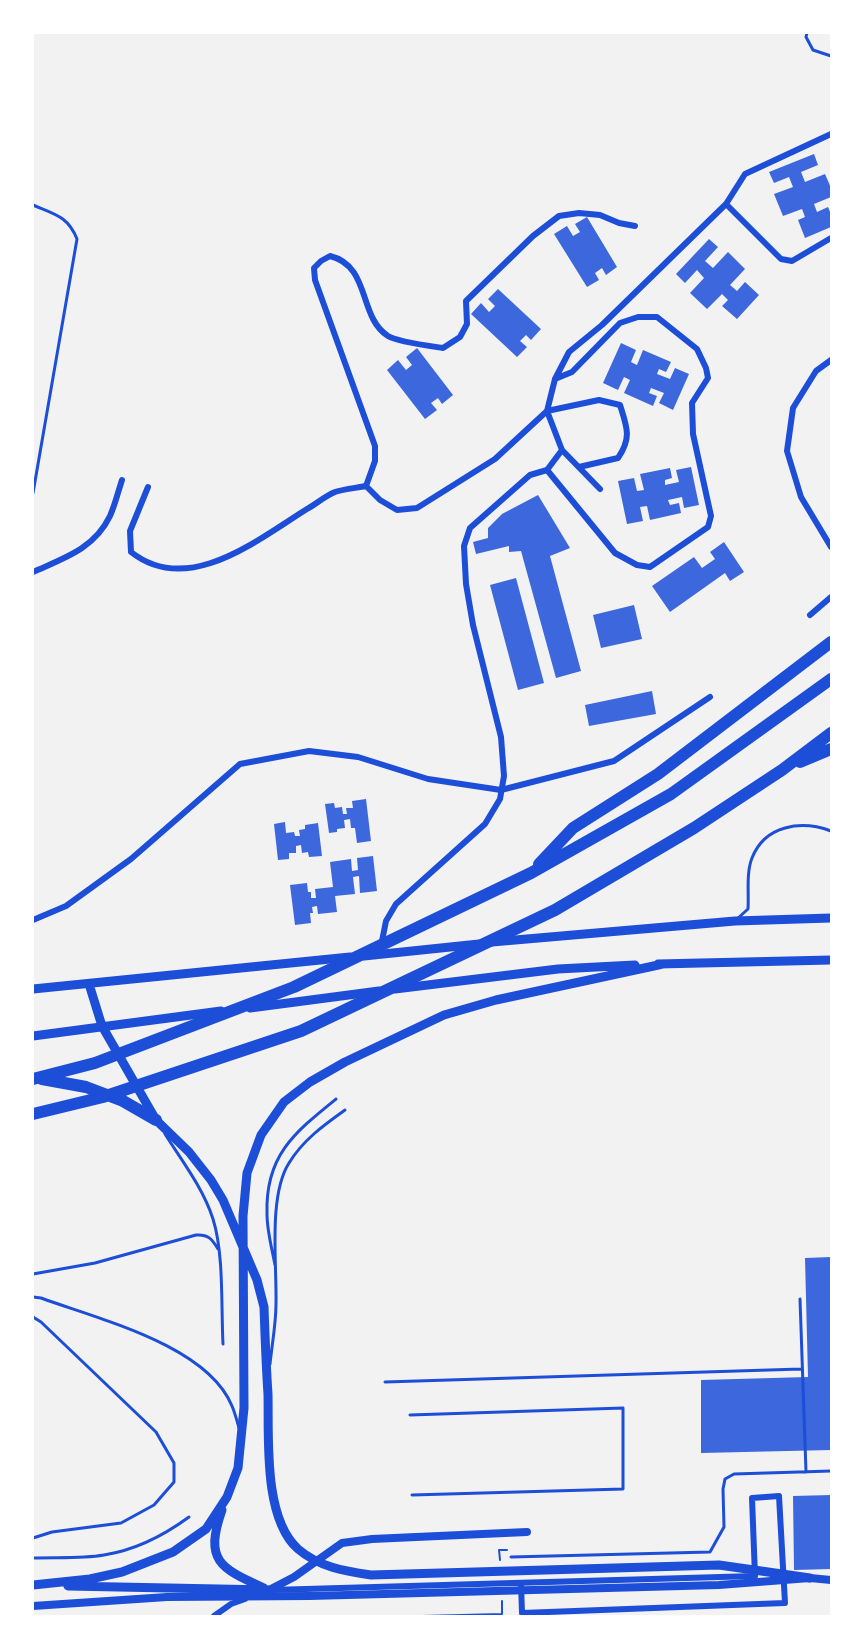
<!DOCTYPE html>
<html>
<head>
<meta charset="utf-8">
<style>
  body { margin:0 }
  #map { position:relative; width:864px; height:1649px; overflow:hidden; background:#f2f2f2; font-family:"Libre Baskerville",serif }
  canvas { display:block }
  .frame { position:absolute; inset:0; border:34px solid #fff; pointer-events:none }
</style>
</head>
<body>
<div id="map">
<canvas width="864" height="1649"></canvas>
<div class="frame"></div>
</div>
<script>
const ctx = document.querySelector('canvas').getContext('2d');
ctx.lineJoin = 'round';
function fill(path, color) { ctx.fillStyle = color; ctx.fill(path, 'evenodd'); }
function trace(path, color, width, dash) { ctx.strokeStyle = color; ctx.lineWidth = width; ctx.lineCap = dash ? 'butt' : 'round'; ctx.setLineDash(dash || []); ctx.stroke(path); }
fill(new Path2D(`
  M814,154L818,165L801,172L805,182L825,174L831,188V197L814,204L817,212L828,207L831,214V227L805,238L798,220L805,217L802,209L783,216L774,194L793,187L789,177L774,183L769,172Z
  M587,217L617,267L606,275L602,268L595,273L599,280L587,287L554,234L567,226L573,236L580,232L575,224Z
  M709,239L718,247L705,261L713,268L728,252L745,269L730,285L737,291L745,282L759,295L737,319L722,306L728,300L722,294L707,309L690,293L704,278L697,270L685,283L676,274Z
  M498,289L541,329L531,340L526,335L520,341L527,347L517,357L471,314L481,303L489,312L495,306L488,299Z
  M621,343L636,350L631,362L637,365L643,350L671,362L666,372L659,369L657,374L670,379L675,368L689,374L673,410L659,403L664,393L651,388L649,393L657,396L653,406L624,393L630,380L624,377L618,390L603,383Z
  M417,348L453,395L442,404L438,398L431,403L437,410L425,419L387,370L398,360L406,370L412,365L406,357Z
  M691,467L699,505L684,508L682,497L668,500L670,505L679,503L681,513L650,520L647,506L640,507L643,521L627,524L618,481L634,478L637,491L644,490L640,474L670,468L672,478L665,480V485L679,482L676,470Z
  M538,495L570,548L550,556L581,671L556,678L521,551L509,552V546L476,554L473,542L488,538V528L502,514Z
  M724,542L744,572L730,581L725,573L670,612L652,586L694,557L702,568L715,559L710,552Z
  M516,578L544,683L518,690L490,585Z
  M634,605L642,639L601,648L593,615Z
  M652,691L656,714L589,726L585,705Z
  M366,799L371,841L357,843L355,828H351L350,819L344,820L345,828L337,829V832L329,833L325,804L334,803L335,808L342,807L343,814H347L346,808H353L352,801Z
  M285,822L286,833L294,832L295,836H300L299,830L305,829V825L318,823L322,856L309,857L308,852L302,853L301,845L296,846V853H289V859L278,860L274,824Z
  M373,856L377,891L360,893L359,876L353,877L355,894L335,896L337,912L318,914L317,906L312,907L313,913H310L311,923L295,925L290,885L307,883L308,892H311V898H316L315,889L333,887L330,862L351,859L352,871L358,870L357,858Z
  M831,1257V1450L701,1453V1380L808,1377L805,1258Z
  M831,1495V1569L794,1570L793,1496Z`), '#3d67dc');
trace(new Path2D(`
  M500,1560L499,1550H507
  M422,1616L502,1614V1601`), '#1d4ed8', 2);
trace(new Path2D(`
  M807,33L806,37L813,50L831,56
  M33,205C54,214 68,216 77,239L33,493
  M737,919L748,909C749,893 746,873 752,858C765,825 801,820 831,831
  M165,1134C182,1161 203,1188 213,1219C224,1254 221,1306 223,1344
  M275,1265C272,1249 267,1231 267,1214C265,1156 294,1133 336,1099
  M33,1274L95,1263L196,1235C208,1234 212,1239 218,1249
  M33,1297L41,1298C98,1319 207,1345 232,1406C235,1413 237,1421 239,1428
  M800,1299L806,1472
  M33,1317L41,1322L156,1432L174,1463V1482L154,1505L121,1523L52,1532L33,1538
  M270,1364C272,1344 276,1324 276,1304C277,1265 268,1196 289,1163C303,1140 324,1125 345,1110
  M385,1382L801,1369
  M410,1415L623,1408V1489L412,1495
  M511,1557L710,1552L724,1527L723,1489L725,1479L734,1474L831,1471
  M33,1558C56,1557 81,1559 104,1555C136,1550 163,1536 189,1517`), '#1d4ed8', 3);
trace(new Path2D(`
  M726,204L781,259L792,261L831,238
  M831,360L816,371L793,408L787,451L801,497L831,547
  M547,470L615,553L637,565L650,567L708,527L711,516L693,434L692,403L708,378L706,368L697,349L657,317H638L620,323L572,372L555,379
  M366,486L375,461V446L315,280L314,268L321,261L330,256C371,266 358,317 388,336C398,342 430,346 443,348L460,337L467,324L466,301L533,236L559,216L579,213L600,215L619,223L635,226
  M366,486L380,500L397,510L417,508L495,459L547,411L599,400L620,405C627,427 632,438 618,458L579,467
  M148,487L130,531L131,552C188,597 257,540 307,509C316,504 325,496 335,492C344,489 356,488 366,486
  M600,489L562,450L547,411L555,379L569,352L602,325L726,204L745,174L831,134
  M33,572C64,558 94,549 110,516C115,505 118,492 122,480
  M810,615L831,597
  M33,920L66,906L131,859L240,764L309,751L358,757L428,779L501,790L614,761L710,697
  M381,946L386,921L396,904L485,824L500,799L504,776L501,737L473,625L466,584L464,546L470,528L530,475L547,470L562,450
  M271,1590L755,1576L752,1498L779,1496L785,1603L522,1613L521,1583
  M214,1616L231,1604L245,1599`), '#1d4ed8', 6);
trace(new Path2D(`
  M269,1590L294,1577L342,1543L372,1539L527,1532
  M33,1606L167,1597L310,1596L719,1585L810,1578L831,1580`), '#1d4ed8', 8);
trace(new Path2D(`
  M492,942L735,921L831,918
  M364,956L479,944
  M658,964L831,960
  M89,984L102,1026L156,1120L189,1152L211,1180L223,1200L257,1280L264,1307C265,1336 266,1365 268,1394C269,1437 263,1518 298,1549C319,1567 344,1571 371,1575L719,1565L810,1578
  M33,989L350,957
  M395,989L558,969L635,965
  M250,1008L379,991
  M33,1036L221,1011
  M222,1510C204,1561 220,1568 264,1588
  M33,1585L90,1579L122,1572L173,1552L206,1529L227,1497L238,1468L244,1408L243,1216L247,1173L261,1135L284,1102L310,1082L345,1062L444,1015L496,1000L663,964
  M68,1586L269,1590`), '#1d4ed8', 9);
trace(new Path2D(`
  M800,762L831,749
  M539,864L573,828L658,774L831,642
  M33,1079L95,1063L294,987L531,873L671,794L831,679
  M42,1079L86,1087L123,1101L156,1120
  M33,1114L103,1097L301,1031L555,910L694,828L782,770L831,733`), '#1d4ed8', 12);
</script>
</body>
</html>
